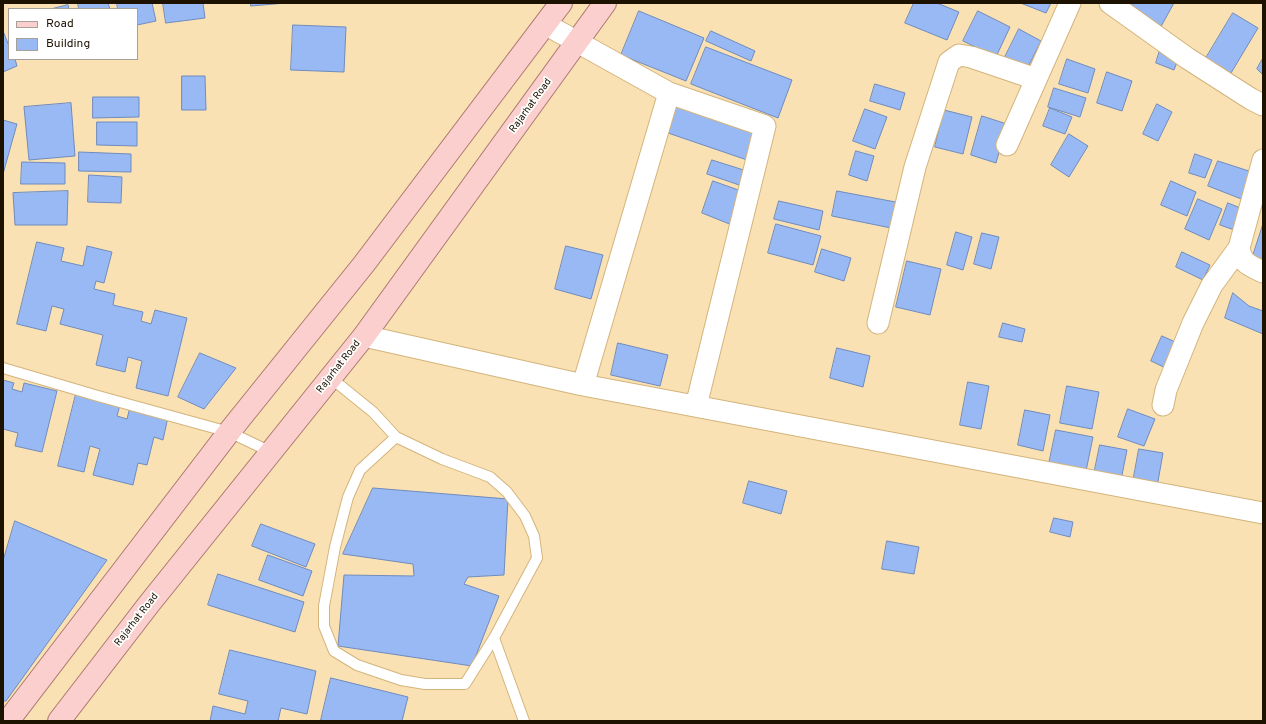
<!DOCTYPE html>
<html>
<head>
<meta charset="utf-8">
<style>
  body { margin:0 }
  #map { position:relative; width:1266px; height:724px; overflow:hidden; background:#fae1b3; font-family:Overpass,sans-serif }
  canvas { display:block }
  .frame { position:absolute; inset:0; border:4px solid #1d1200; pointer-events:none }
  .legend { position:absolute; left:8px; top:8px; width:130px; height:52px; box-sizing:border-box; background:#fff; border:1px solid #a5a099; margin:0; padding:5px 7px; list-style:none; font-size:12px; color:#1d1200 }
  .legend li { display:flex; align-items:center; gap:8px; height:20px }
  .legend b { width:20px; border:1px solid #a5a099 }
</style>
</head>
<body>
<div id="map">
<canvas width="1266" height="724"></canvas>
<div class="frame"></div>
<ul class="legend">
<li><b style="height:5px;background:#facfcd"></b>Road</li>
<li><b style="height:11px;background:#98b9f4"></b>Building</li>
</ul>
</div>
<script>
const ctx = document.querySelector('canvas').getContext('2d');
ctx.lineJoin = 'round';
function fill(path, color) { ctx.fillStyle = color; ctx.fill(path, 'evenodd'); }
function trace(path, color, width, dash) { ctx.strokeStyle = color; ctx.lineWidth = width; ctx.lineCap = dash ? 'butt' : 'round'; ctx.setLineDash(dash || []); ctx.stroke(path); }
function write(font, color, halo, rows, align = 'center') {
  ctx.font = font + ' Overpass,sans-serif'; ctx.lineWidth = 3.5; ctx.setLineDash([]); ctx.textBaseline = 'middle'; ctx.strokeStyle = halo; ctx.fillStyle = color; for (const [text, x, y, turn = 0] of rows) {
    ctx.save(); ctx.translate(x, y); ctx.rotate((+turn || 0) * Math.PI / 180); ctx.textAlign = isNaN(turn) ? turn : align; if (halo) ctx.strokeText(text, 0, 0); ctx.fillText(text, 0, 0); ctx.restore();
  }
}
const building = new Path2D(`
  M78,3H108L110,9H79Z
  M117,3H152L156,21L137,25V9H118Z
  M163,3H203L205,18L166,23Z
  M251,3H286L251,6Z
  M914,3H937L959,12L947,40L905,23Z
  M1024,3H1051L1046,13L1023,4Z
  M1130,3H1174L1159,30L1125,11Z
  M68,5L69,9H51Z
  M639,11L704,38L686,81L621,55Z
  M978,11L1010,27L996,57L963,41Z
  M1233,13L1258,28L1231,73L1206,58Z
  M293,25L346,27L344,72L291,70Z
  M1019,29L1041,41L1027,69L1005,57Z
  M3,31L9,46V59H15L17,66L3,72Z
  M711,31L755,51L751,61L706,41Z
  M706,47L792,80L778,118L691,84Z
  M1160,50L1179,57L1174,70L1156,63Z
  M1263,58V75L1257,69Z
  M1067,59L1095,69L1088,93L1059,84Z
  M1107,72L1132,81L1122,111L1097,103Z
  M182,76H205L206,110H182Z
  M875,84L905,93L900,110L870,101Z
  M1054,88L1086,98L1080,117L1048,107Z
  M93,97H139V117L93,118Z
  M71,103L75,156L29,160L24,107Z
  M677,103L758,128L750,161L668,133Z
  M1157,104L1172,112L1158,141L1143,134Z
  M1050,108L1072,117L1065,134L1043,126Z
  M865,109L887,117L875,149L853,141Z
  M944,110L972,117L963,154L935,147Z
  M982,116L1007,124L996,163L971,155Z
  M3,120L17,124L3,174Z
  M97,122H137V146L97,145Z
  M1069,134L1088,146L1069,177L1051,165Z
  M856,151L874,156L867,181L849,175Z
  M79,152L131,154V172L79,171Z
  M1195,154L1212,160L1205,178L1189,173Z
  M712,160L750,172L745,187L707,174Z
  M1218,161L1255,173L1244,200L1208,186Z
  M22,162L65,163V184H21Z
  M89,175L122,177L121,203L88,202Z
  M713,181L744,192L732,225L702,213Z
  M1171,181L1196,192L1187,216L1161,205Z
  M68,191L67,225H15L13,193Z
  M837,191L901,203L896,229L832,216Z
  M1198,199L1222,209L1209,240L1185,229Z
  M779,201L823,211L819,230L774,219Z
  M1228,203L1248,211L1240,232L1220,225Z
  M776,224L821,236L813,265L768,253Z
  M1263,224V270L1250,265Z
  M956,232L972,237L963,270L947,265Z
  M982,233L999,237L991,269L974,264Z
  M37,242L64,248L61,261L83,266L87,246L112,252L104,283L96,281L94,289L115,294L113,305L143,312L141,321L151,324L155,310L187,318L168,396L136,388L142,361L128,357L125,372L96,365L103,335L60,324L64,309L52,306L46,331L17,324Z
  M566,246L603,255L591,299L555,289Z
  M822,249L851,258L844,281L815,272Z
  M1182,252L1210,265L1203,280L1176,267Z
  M907,261L941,269L930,315L896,307Z
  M1233,293L1249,306L1263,311V334L1225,318Z
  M1003,323L1025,329L1022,342L999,337Z
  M1162,336L1182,345L1170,370L1151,361Z
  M618,343L668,355L660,386L611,375Z
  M837,348L870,356L863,387L830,378Z
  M200,353L236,368L204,409L178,397Z
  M3,380L14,383L12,389L22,392L24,383L57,391L42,452L15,446L18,433L3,429V431Z
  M968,382L989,386L981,429L960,425Z
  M1067,386L1099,392L1092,429L1060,423Z
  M76,394L120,405L117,416L127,419L130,407L168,417L163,440L154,437L147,465L138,463L133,485L93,475L100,449L90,446L84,472L58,466Z
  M1128,409L1155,419L1144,446L1118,437Z
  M1025,410L1050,415L1043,451L1018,445Z
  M1056,430L1093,437L1086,471L1049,464Z
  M1100,445L1127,450L1121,480L1094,474Z
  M1139,449L1163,453L1157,487L1133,482Z
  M749,481L787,491L781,514L743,503Z
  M373,488L508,499L504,575L468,577L464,584L499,596L472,666L338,646L344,575L414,576L413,564L343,554Z
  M1054,518L1073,522L1070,537L1050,532Z
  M15,521L107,560L6,701H3V561Z
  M261,524L315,544L306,567L252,546Z
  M887,541L919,547L914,574L882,569Z
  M268,555L312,571L303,596L259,580Z
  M218,574L304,602L295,632L208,605Z
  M230,650L316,671L307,714L281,708L278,721H210L213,706L245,714L248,701L219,694Z
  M331,678L408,697L402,721H325L321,720Z`);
fill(building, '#98b9f4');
trace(building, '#6f8bbd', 1);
const service = new Path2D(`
  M3,368L98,396L229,432L271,452
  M331,378L373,412L396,437L360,470L348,497L335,547L324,606V626L334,651L357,665L401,680L425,684H465L494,638L524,721
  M396,437L442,459L490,477L507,492L525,516L534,536L537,558L494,638`);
const minor = new Path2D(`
  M1110,3L1187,58L1251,99L1263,105
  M545,24L669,93L765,126L696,406
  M1007,145L1070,3
  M1263,160L1239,248C1242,264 1249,265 1263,272
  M878,323L915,167L949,62L959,55L971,57L1036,79
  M364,336L583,385L1263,513
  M583,385L669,93
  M1163,405L1166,390L1193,323L1212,285L1239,248`);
const primary = new Path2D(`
  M8,721L229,432L364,264L561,3
  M59,721L149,604L364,336L605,3`);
trace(service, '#d3b47c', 12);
trace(minor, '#d3b47c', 23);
trace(primary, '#ab7870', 24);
trace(service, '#fff', 10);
trace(minor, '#fff', 21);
trace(primary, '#facfcd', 22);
write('10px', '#1d1200', '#fff', [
  ["Rajarhat Road",531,106,-54],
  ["Rajarhat Road",339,367,-52],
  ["Rajarhat Road",137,620,-52]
]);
</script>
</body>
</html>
